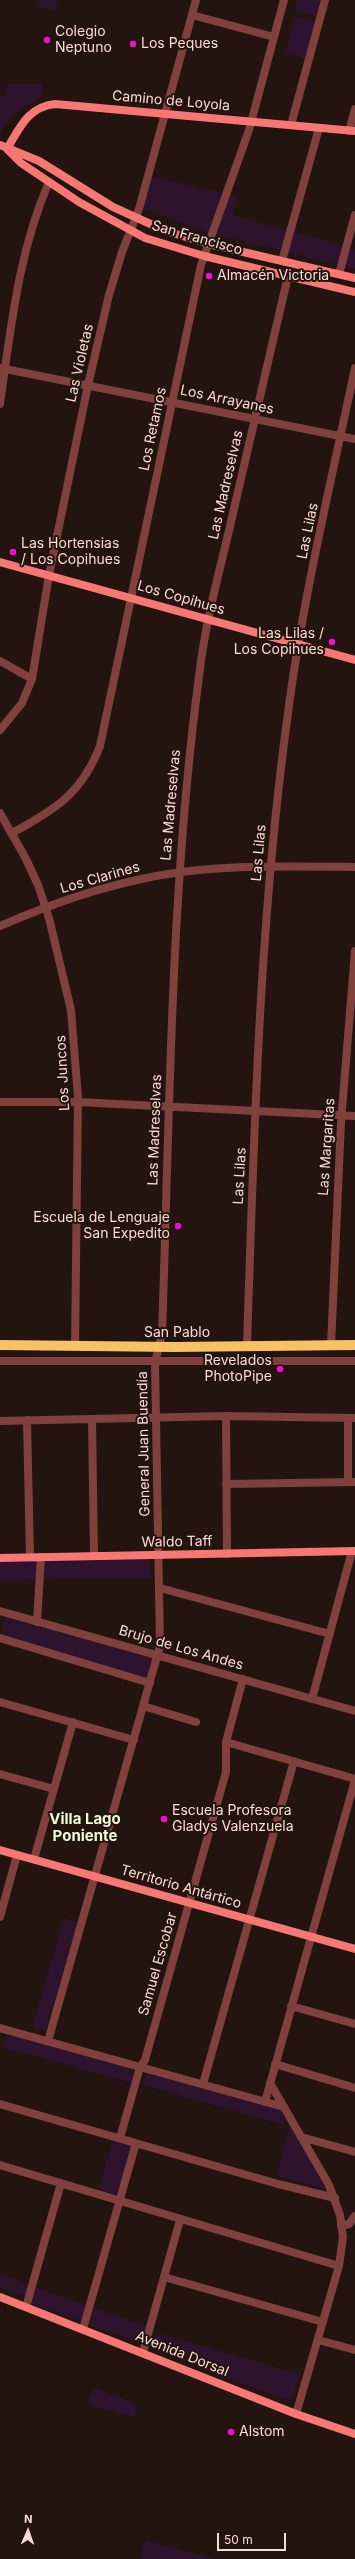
<!DOCTYPE html>
<html>
<head>
<meta charset="utf-8">
<style>
  body { margin:0 }
  #map { position:relative; width:355px; height:2559px; overflow:hidden; background:#231410; font-family:Inter,sans-serif }
  canvas { display:block }
  .north { position:absolute; left:8px; top:2511px; width:40px; height:40px; -webkit-text-stroke:3px #231410; paint-order:stroke; rotate:2deg; font-size:11px; font-weight:700; line-height:16px; text-align:center; color:#fcdad5 }
  .north::after { content:''; display:block; margin:auto; width:14px; height:18px; background:#fcdad5; clip-path:polygon(50% 0,100% 100%,50% 72%,0 100%) }
  .scale { position:absolute; left:217px; top:2533px; width:69px; height:18px; box-sizing:border-box; border:2px solid #fcdad5; border-top:0; padding-left:5px; font-size:12px; line-height:14px; white-space:nowrap; color:#fcdad5; -webkit-text-stroke:3px #231410; paint-order:stroke }
</style>
</head>
<body>
<div id="map">
<canvas width="355" height="2559"></canvas>
<div class="north">N</div>
<div class="scale">50 m</div>
</div>
<script>
const ctx = document.querySelector('canvas').getContext('2d');
ctx.lineJoin = 'round';
function fill(path, color) { ctx.fillStyle = color; ctx.fill(path, 'evenodd'); }
function trace(path, color, width, dash) { ctx.strokeStyle = color; ctx.lineWidth = width; ctx.lineCap = dash ? 'butt' : 'round'; ctx.setLineDash(dash || []); ctx.stroke(path); }
function write(font, color, halo, rows, align = 'center') {
  ctx.font = font + ' Inter,sans-serif'; ctx.lineWidth = 4; ctx.setLineDash([]); ctx.textBaseline = 'middle'; ctx.strokeStyle = halo; ctx.fillStyle = color; for (const [text, x, y, turn = 0] of rows) {
    ctx.save(); ctx.translate(x, y); ctx.rotate((+turn || 0) * Math.PI / 180); ctx.textAlign = isNaN(turn) ? turn : align; if (halo) ctx.strokeText(text, 0, 0); ctx.fillText(text, 0, 0); ctx.restore();
  }
}
fill(new Path2D(`
  M37,0H58L55,11L36,6Z
  M297,0H320L316,17L294,11Z
  M295,16L316,22L306,59L285,53Z
  M7,84H42L43,96L13,114L0,133V97L5,96Z
  M151,176L239,197L232,215L355,249V269L202,231L143,208Z
  M148,1559L152,1578L0,1580V1562Z
  M4,1617L153,1658L147,1678L0,1636Z
  M64,1918L78,1922L45,2031L32,2027Z
  M11,2034L127,2066L134,2077L132,2083L3,2047L6,2036Z
  M148,2071L279,2109L285,2119L284,2125L143,2085Z
  M290,2125L326,2189L276,2176Z
  M113,2141L132,2146L117,2195L98,2189Z
  M0,2274L29,2284L24,2296L0,2288Z
  M34,2287L86,2305L81,2321L29,2303Z
  M94,2308L146,2326L141,2342L88,2325Z
  M158,2333L300,2374L293,2397L284,2399L153,2349Z
  M97,2388L134,2403L138,2407L136,2414L131,2417L91,2405L88,2400L92,2391Z
  M145,2540L215,2559H140Z`), '#2d132d');
trace(new Path2D(`
  M192,15L274,37
  M291,125L325,0
  M349,131L355,109
  M282,261L319,128
  M339,274L355,215
  M0,368L355,439
  M0,404C11,328 18,253 49,182
  M0,661L32,679
  M0,730L22,703L32,679L49,575L88,385L109,295L122,252L139,209L196,0
  M0,813L26,859L38,885L49,918L71,1010L78,1097L75,1346
  M12,833C55,810 82,793 100,746L201,265L249,130L284,0
  M0,926C46,906 97,888 146,878C214,864 286,866 355,867
  M0,1102H78L355,1116
  M247,1346C254,1135 259,923 288,713C303,597 331,482 355,368
  M331,1346L341,1122L355,951
  M0,1361H355
  M226,1416L227,1554
  M348,1418V1482
  M92,1419L94,1556
  M27,1420L30,1557
  M0,1421L226,1416L355,1418
  M226,1484L355,1482
  M160,1588L330,1634
  M0,1611L355,1711
  M37,1622L41,1557
  M0,1638L150,1683
  M312,1699L352,1551
  M0,1702L134,1740
  M143,1706L196,1722
  M226,1742L355,1779
  M0,1774L54,1789
  M34,1859L73,1722
  M0,1917L17,1855
  M291,2006L355,2024
  M0,2028L284,2107
  M48,2041L160,1646L155,1363L162,1333C170,1111 170,889 200,669C206,619 220,570 231,522C250,439 269,358 288,276
  M275,2064L355,2088
  M270,2083L329,2185L340,2215L343,2237L339,2266L296,2414
  M203,2084L294,1761
  M265,2102L355,1780
  M0,2104L278,2184L335,2198
  M301,2137L355,2152
  M120,2138L140,2067L145,2060L226,1772V1742L243,1679
  M0,2165L339,2266
  M341,2226L349,2224L355,2216
  M164,2277L323,2322
  M26,2307L61,2183
  M83,2329L136,2143
  M318,2340L355,2350
  M143,2352L180,2220`), '#80413e', 8);
trace(new Path2D(`
  M0,145L39,161L113,207L166,231L209,244L355,278
  M7,149L21,163L79,202L145,238L204,256L355,292
  M7,149C20,127 28,107 55,104L355,131
  M0,562L355,660
  M0,1558L355,1551
  M0,1850L355,1949
  M0,2297L296,2414L355,2434`), '#f77872', 8);
trace(new Path2D(`
  M0,1345L174,1347L355,1345`), '#f6c263', 10);
for (const [x, y, r, color] of [
  [47,40,4,"#ef0ed4"],
  [133,44,4,"#ef0ed4"],
  [209,276,4,"#ef0ed4"],
  [13,552,4,"#ef0ed4"],
  [332,642,4,"#ef0ed4"],
  [178,1226,4,"#ef0ed4"],
  [280,1369,4,"#ef0ed4"],
  [164,1819,4,"#ef0ed4"],
  [231,2432,4,"#ef0ed4"]
]) { const dot = new Path2D(); dot.arc(x, y, r, 0, 2 * Math.PI); ctx.fillStyle = color; ctx.fill(dot); trace(dot, '#231410', 1.5); }
write('14px', '#fcdad5', '#231410', [
  ["Colegio",55,32],
  ["Neptuno",55,48],
  ["Los Peques",141,44],
  ["Almacén Victoria",217,276],
  ["Las Hortensias",21,544],
  ["/ Los Copihues",21,560],
  ["Las Lilas /",324,634,"right"],
  ["Los Copihues",324,650,"right"],
  ["Escuela de Lenguaje",170,1218,"right"],
  ["San Expedito",170,1234,"right"],
  ["Revelados",272,1361,"right"],
  ["PhotoPipe",272,1377,"right"],
  ["Escuela Profesora",172,1811],
  ["Gladys Valenzuela",172,1827],
  ["Alstom",239,2432]
], 'left');
write('14px', '#fcdad5', '#231410', [
  ["Camino de Loyola",171,101,5],
  ["San Francisco",197,238,16],
  ["Las Violetas",80,363,-77],
  ["Los Arrayanes",227,400,12],
  ["Los Retamos",153,429,-78],
  ["Las Madreselvas",226,485,-77],
  ["Las Lilas",308,531,-78],
  ["Los Copihues",181,598,16],
  ["Las Madreselvas",171,805,-85],
  ["Las Lilas",259,853,-85],
  ["Los Clarines",100,878,-16],
  ["Los Juncos",63,1073,-93],
  ["Las Madreselvas",155,1130,-88],
  ["Las Margaritas",327,1147,-86],
  ["Las Lilas",240,1176,-87],
  ["San Pablo",177,1333],
  ["General Juan Buendía",144,1444,-91],
  ["Waldo Taff",177,1542,-1],
  ["Brujo de Los Andes",181,1648,16],
  ["Territorio Antártico",181,1887,16],
  ["Samuel Escobar",158,1964,-74],
  ["Avenida Dorsal",182,2354,22]
]);
write('bold 15px', '#eefdd7', '#231410', [
  ["Villa Lago",85,1819],
  ["Poniente",85,1836]
]);
</script>
</body>
</html>
